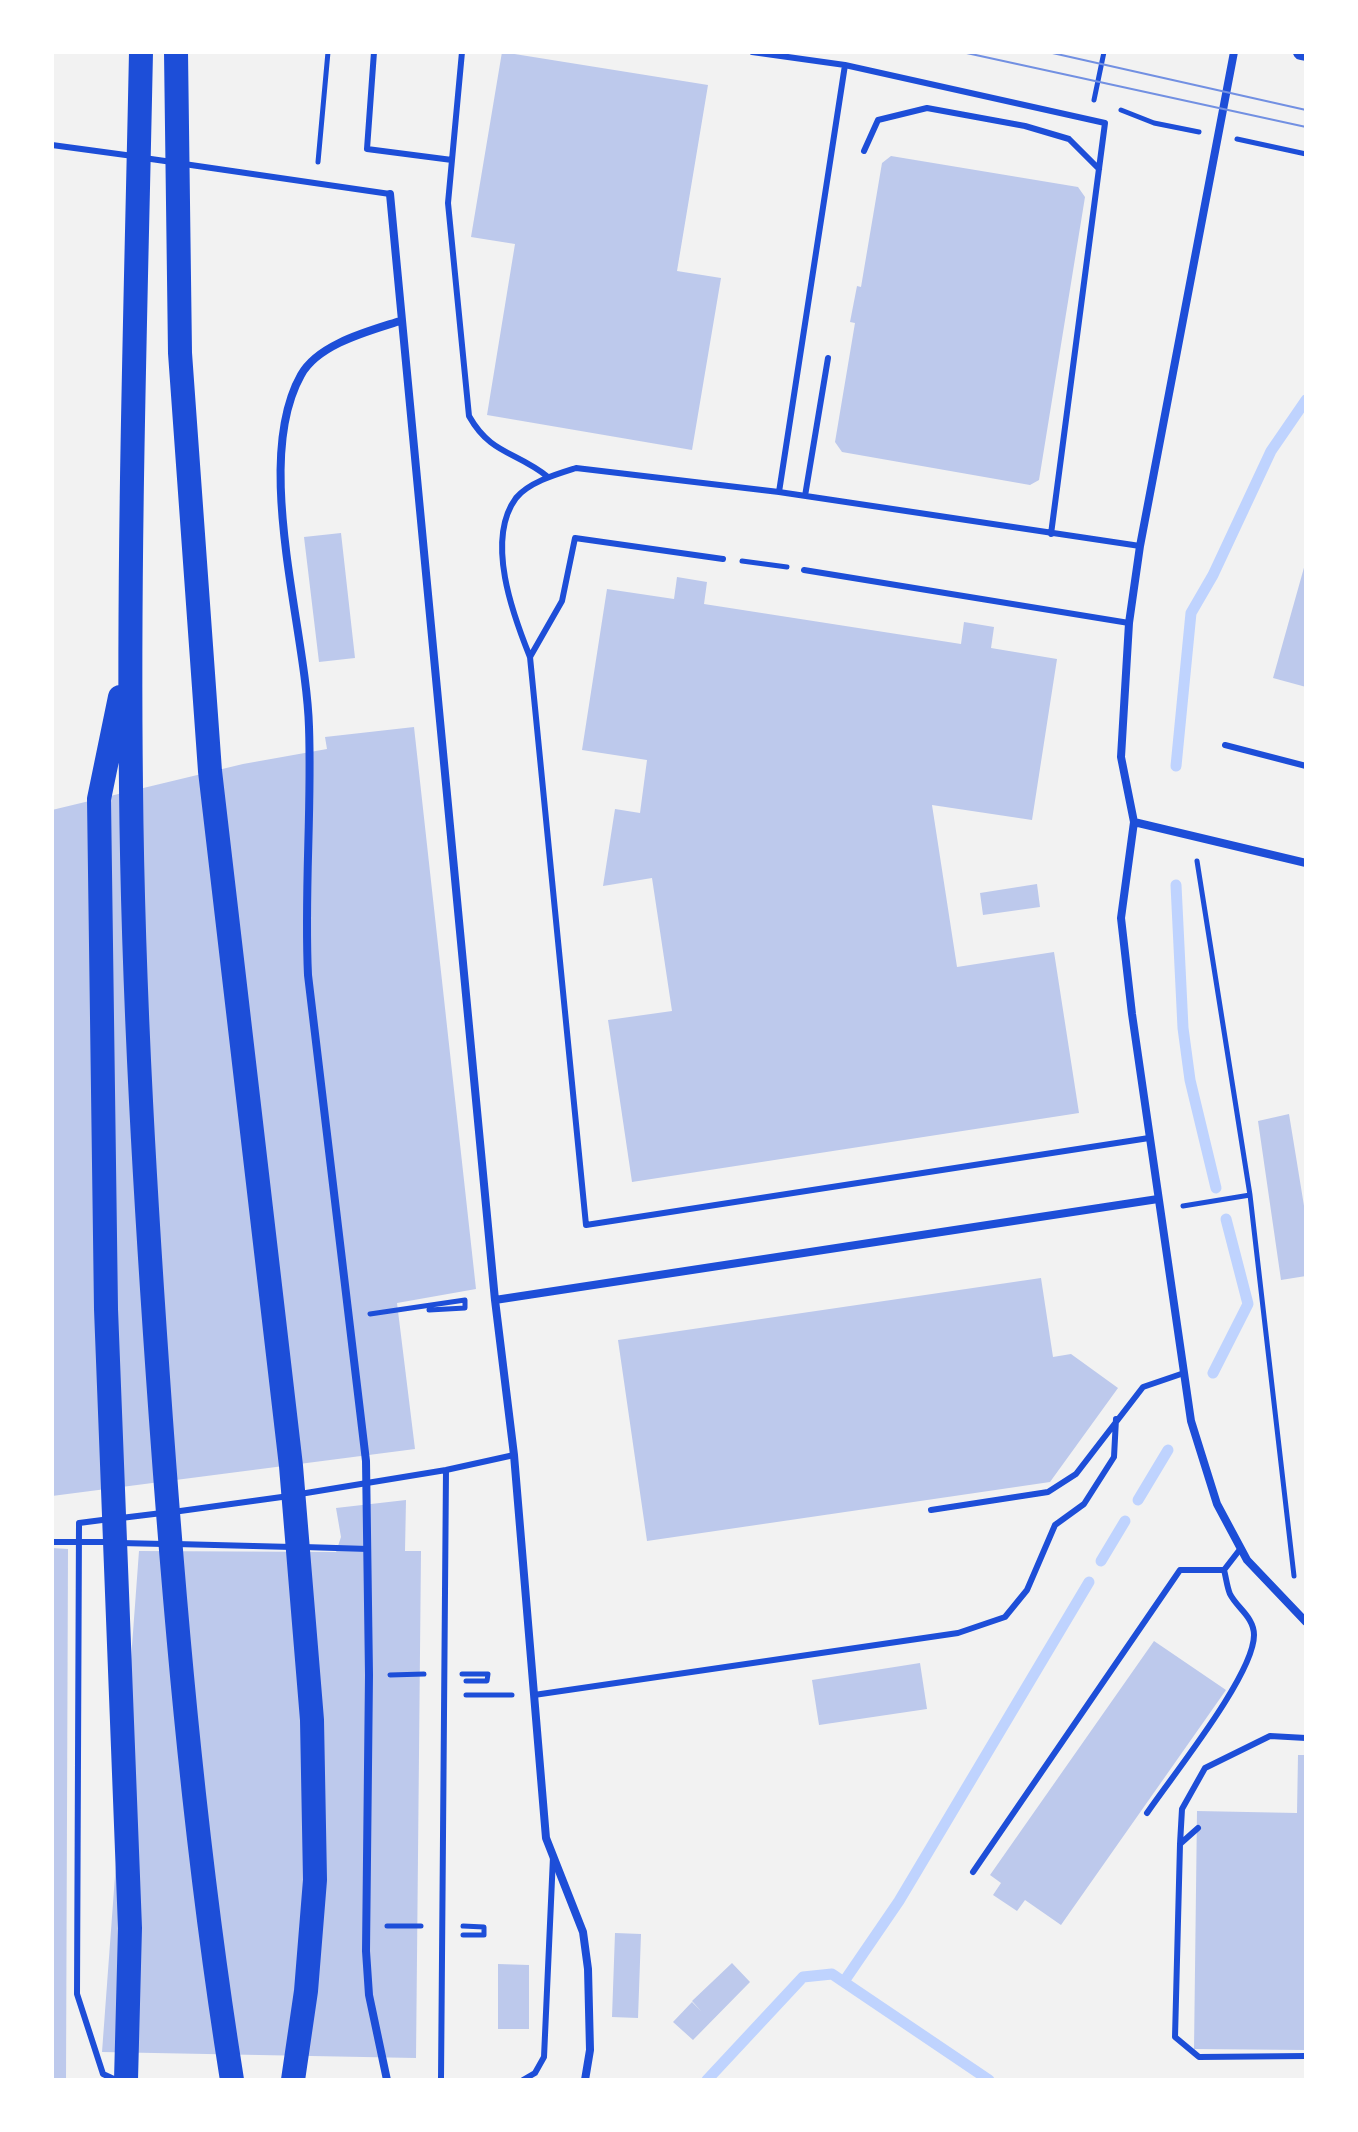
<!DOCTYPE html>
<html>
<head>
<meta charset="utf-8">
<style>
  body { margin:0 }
  #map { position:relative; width:1358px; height:2132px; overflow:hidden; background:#f2f2f2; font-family:Mulish,sans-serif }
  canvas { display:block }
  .frame { position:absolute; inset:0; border:54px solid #fff; pointer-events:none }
</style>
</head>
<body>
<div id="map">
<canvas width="1358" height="2132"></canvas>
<div class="frame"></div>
</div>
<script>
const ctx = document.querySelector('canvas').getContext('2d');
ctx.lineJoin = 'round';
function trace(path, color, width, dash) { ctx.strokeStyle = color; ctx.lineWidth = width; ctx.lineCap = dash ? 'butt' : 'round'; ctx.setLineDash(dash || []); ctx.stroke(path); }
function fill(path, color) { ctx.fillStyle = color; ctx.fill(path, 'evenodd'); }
trace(new Path2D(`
  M1176,766L1191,613L1213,575L1271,451L1306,400
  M1176,885L1183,1028L1190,1080L1216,1188
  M1213,1373L1248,1304L1226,1219
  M1138,1500L1168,1450
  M1101,1561L1125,1521
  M845,1980L899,1901L1089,1582
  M707,2080L803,1977L832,1974L989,2080`), '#bfd3fe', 11);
fill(new Path2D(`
  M502,52L708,85L677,271L721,278L692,450L487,415L515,244L471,237Z
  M891,156L1078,187L1085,197L1039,480L1030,485L842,452L835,442L855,323L850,322L857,286L861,287L882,163Z
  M341,533L355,658L319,662L304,537Z
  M1305,564H1306V687L1273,678Z
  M677,577L707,582L704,604L961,644L964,622L994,627L991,648L1057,659L1032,820L932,805L957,967L1054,952L1079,1113L632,1182L608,1020L672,1011L652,878L603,886L615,809L640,813L647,760L582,750L607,589L674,599Z
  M414,727L476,1289L397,1303L415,1449L52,1496V810L243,764L327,749L325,737Z
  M1037,884L1040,907L983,915L980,893Z
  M1289,1114L1306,1218V1276L1281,1280L1258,1121Z
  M1041,1278L1053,1357L1071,1354L1118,1388L1050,1482L647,1541L618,1340Z
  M406,1500L405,1551H421L416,2058L102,2052L139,1551L336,1552L341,1537L336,1508Z
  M52,1548L68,1549L66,2080H52Z
  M1154,1641L1226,1690L1061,1925L1025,1900L1017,1911L993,1895L1001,1883L990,1875Z
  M920,1663L927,1709L819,1725L812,1680Z
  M1298,1755H1306V2050L1194,2049L1197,1811L1297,1813Z
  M615,1933L641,1934L638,2018L612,2017Z
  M732,1963L750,1982L693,2040L673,2022L692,2002L701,2011L692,2001Z
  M498,1964L529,1965V2029H498Z`), '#bdc9ec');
trace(new Path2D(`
  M1094,100L1104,52
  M1121,110L1154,123L1199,132
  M1237,139L1306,154
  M318,162L328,52
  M742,561L787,567
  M1250,1195L1294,1576
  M1183,1206L1250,1195L1197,861
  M370,1314L465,1300V1308L429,1310
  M462,1674H488L487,1681H466
  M390,1675L424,1674
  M466,1695H512
  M387,1926H421
  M463,1935H484V1927L463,1926`), '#1d4ed8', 5);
trace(new Path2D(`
  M374,52L367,149L452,160
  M462,52L448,203L469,416C491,455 516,451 548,477
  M752,52L845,65L779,492
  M845,65L1105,123L1051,534
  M52,145L133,156
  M864,151L878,120L927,108L1025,126L1069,139L1099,169
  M144,158L172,162
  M184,164L390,194
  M805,496L828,358
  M1140,546L779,492L576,468C557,474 529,482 516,498C485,540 513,615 530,657L586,1225L1149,1138
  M804,570L1129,623
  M530,657L562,601L575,538L723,559
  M1225,745L1306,766
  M300,1494L446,1470L514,1455
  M931,1510L1048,1492L1076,1474L1143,1387L1184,1373
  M173,1512L289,1496
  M121,1518L162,1513
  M110,1519L79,1523L77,1994L103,2074L116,2080
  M52,1542H108
  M120,1543L164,1544
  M176,1544L292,1547
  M304,1547L368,1549
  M534,1695L958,1633L1005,1617L1027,1590L1055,1525L1084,1504L1114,1457L1116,1419
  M1147,1813C1172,1776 1254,1675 1254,1635C1254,1617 1237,1608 1230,1594C1227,1587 1226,1577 1224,1570L1241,1548
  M1198,1828L1180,1844L1175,2037L1199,2057L1306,2056
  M1180,1844L1182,1809L1205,1768L1270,1736L1306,1738
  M973,1872L1180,1570H1224
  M441,2080L446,1470
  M523,2080L535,2073L544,2057L553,1857`), '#1d4ed8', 6);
trace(new Path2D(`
  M1234,52L1140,546L1129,623L1121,757L1134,822L1121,918L1132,1014L1191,1421L1217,1504L1247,1560L1306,1622
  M390,194L495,1300L514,1455L546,1838L583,1932L588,1969L590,2050L585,2080
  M1134,822L1306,863
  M495,1300L1158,1199
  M387,2080L369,1995L366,1951L369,1675L366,1461L308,975C304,892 312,810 309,727C306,628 252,462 301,375C318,344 369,331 400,321`), '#1d4ed8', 8);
trace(new Path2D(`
  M1301,52L1306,53`), '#1d4ed8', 16);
trace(new Path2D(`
  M141,52C136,297 128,542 131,787C133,998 146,1210 161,1420C177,1641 197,1861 232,2080
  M176,52L180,353L210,771L291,1466L312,1720L315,1880L306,1991L293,2080
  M120,697L99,799L106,1309L130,1928L126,2080`), '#1d4ed8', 24);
trace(new Path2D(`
  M962,52L1306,127
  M1048,52L1306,110`), '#7290e2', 2);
</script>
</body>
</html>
